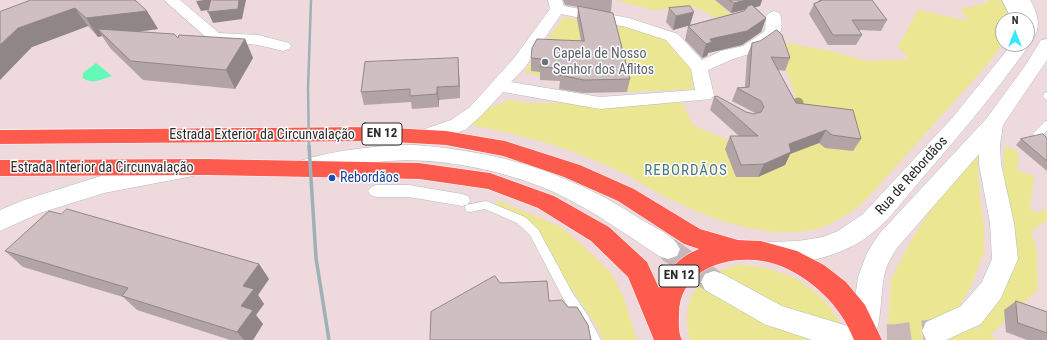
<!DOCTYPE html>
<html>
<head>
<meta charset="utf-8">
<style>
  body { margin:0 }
  #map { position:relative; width:1047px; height:340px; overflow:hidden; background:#eedadd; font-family:"Roboto Condensed",sans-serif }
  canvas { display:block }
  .north { position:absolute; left:995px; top:12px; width:40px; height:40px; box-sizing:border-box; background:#fff; border:1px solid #aaa; border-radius:50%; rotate:0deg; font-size:11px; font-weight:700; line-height:16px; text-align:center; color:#2a2a2a }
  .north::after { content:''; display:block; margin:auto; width:14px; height:18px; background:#36e8ff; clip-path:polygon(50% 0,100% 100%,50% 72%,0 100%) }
</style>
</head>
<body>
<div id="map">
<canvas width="1047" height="340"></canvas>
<div class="north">N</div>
</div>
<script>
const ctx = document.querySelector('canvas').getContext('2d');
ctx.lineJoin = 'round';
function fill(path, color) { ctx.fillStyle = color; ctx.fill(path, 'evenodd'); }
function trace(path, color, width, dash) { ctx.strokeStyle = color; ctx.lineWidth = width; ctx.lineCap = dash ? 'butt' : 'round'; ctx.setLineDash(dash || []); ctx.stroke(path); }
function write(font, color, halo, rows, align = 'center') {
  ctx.font = font + ' "Roboto Condensed",sans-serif'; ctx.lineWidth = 3; ctx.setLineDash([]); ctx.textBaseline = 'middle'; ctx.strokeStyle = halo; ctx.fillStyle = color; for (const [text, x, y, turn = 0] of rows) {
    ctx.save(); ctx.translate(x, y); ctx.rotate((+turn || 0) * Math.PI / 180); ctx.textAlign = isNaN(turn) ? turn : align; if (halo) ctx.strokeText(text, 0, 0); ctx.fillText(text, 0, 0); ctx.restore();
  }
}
fill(new Path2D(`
  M615,0H715L732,15L722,20L694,7L652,10Z
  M987,0H1001L1012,18V20H1003V43L988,64L861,205C848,214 832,225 816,229C766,241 707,218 662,195C643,185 626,173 606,165C562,146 517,133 470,125L486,109L510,100L525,103H649L681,101L693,125L713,134L736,143L820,112L798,103L776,41L831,51L867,61L910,59L898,47L918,10L969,21L960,9L987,3Z
  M564,17L635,29L669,40L691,68L693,89L627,92L559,81L524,72Z
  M977,143L980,196L984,227V253L971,286L961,303L976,331L995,301L1004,180L1003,157L1006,145L1019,154L1017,170L1034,176L1030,209L1036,213L1047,209V220L1031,232L1037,251L1038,290L991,334L996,340H892L888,327L891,279L912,239L932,207Z
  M499,201L559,226L579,242L611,273L623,296L637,340H603L597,326L568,284L549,253L523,218L485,210Z
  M738,265C785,265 833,292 847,340H690C680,299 697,274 738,265Z`), '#eae691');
fill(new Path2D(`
  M96,63L112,76C103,79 92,85 83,78V73Z`), '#63fab9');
trace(new Path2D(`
  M668,249L714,282
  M851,337L897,336L936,331`), '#c7b7b9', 24, [24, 12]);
const service = new Path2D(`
  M1047,92V100L1043,97L1044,93Z
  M1047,121V130L1044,134L1047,137V145L1044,144L1033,134L1044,122Z
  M486,201L525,217L538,229L572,292L588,316L601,340H588L564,300L530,235L517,223L485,209L470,212L466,211L465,208L466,205Z`);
const pedestrian = new Path2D(`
  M376,185H409L462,194L468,196L470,200L468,204L462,206L409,197H376L371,195L368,191L371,187Z`);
const minor = new Path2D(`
  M164,0H180L219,33L258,35L289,43L291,46L289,49L283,51L258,45L209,40Z
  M548,0H562L564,6L629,18L678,34L702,60L721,51L743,46L765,31L766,16L769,13L774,11L779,13C783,18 782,31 779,36L755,52L733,59L708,70L714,95L711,99L600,109L503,92L482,115L465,130L426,143L419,141L417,136L419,131L451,120L470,107L514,58L550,9ZM561,14L626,27L666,40L691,69L695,90L600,97L511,82L526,66Z
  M1002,0H1016L1028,20L1027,21L1012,20Z`);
const tertiary = new Path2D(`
  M185,162L193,164L196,170L193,176L104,193L40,213L0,231V210L24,200L104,175Z`);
const secondary = new Path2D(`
  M1016,0H1030C1037,12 1042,26 1033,39L1027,40V20H1021L1015,2Z
  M1047,39V60L1003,125L1000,145L1001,164L1014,223L1018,259L1001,298L981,324L946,340H926L922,331L926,322L961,306L982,282L992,259L990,223L979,164V154L897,248C891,257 886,266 884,277C880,297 882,319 874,338L869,340L856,339V340H812L776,328L766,325L705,290L701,282L705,274L714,271L723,274L782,306L851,327L858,277L867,253L879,234L986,119L1025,66L1041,40Z
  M1027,40L1030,44C996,92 958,137 919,182C903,200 888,223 867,237C842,256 791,270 760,259L757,252L760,245L769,242L798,241L823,237L838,231L863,214L953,117L1012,44H1027Z
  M415,145C468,149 524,160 572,182C597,192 620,206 642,220C655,228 674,235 680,249L677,256L668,259L659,256C626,234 592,210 556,193C507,171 441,157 388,161C360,163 334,170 307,175L299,173L296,167L299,161C336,150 377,145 415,145Z`);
const primary = new Path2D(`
  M375,127L446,131L505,141L580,165L634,189L700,229L738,240L761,241L797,251L824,265L846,282L865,305L882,340H854C841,306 812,278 778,265C740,251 679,264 679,314C679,323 678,332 682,340H654L628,277L591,241L538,208L488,189L419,179L205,175L0,176V160L205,159L419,163L490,173L554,196L609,227L647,262L659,288C667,270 680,256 699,249L684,244L618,201L564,177L503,156L446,145L375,141L0,144V130Z`);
trace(service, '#aebdbf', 1);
trace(pedestrian, '#aebdbf', 1);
trace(minor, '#aebdbf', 1);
trace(tertiary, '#aebdbf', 1);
trace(secondary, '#aebdbf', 1);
trace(primary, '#fff', 1);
fill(service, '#fff');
fill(pedestrian, '#fff');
fill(minor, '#fff');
fill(tertiary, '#fff');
fill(secondary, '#fff');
fill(primary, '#fe5b4f');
trace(new Path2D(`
  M309,147L308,89L311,0`), '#9cb2b6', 2.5);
trace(new Path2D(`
  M309,146L316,258L329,340`), '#9cb2b6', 3.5);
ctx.fillStyle = '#a39f6e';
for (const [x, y] of [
  [798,103]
]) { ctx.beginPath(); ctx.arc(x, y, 5.5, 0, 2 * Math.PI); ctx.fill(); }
fill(new Path2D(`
  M31,0L147,11L158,29L137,32L178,38L245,39L253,58L235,89L143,80L110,48L102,36L98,37L88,26L32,47Z
  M563,0H612L611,12L630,79L627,92L583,93L559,89L560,81L540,80V72L531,71V58L581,41L577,19L578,7L565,5Z
  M715,0H762L760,6L755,7L766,18L761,32L742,45L708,53L707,56L702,58L685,40L688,26L673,30L666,22L669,8L690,25L744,11L745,10L731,13Z
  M819,0H872L887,20L881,31L859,30L862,35L856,45H828L809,14L814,4L818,2Z
  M752,43L790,58L785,71L778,70L796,103L861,139L853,151L825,148L819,143L790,154L785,165L758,177H736L725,149L730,136H739L710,110L714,97L746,112L754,114L755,113L732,101L737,88L745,87L747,56Z
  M459,71L460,98L439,100V107L412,109L411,102L364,105L361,92Z
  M1047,138V171L1016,145L1021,139Z
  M61,214L259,264L269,279L258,295L264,304L256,315L263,324L253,340H230L137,310L123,297L23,267L5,251Z
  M1016,301L1047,312V340H1027L1006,332L1004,310Z`), '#b2a4a5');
fill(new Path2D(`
  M204,0H211L216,9L201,11L196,1Z
  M239,0H246L242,19L213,23L208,12Z
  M747,0H762L760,6L731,13L734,3Z
  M75,8L88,26L32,47L0,80V45L18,28Z
  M147,11L158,29L104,36L98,29L102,36L98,37L86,18Z
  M694,12L690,25L673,30L676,16Z
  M766,18L761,32L742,45L708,53L707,56L702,58L706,44L710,39Z
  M245,39L253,58L235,89L226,70Z
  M458,58L459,71L460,98L459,86Z
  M437,87L439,100V107L437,94Z
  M826,130L819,143L790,154L785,165L758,177L764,164L789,144Z
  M259,264L269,279L258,295L264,304L256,315L263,324L253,340H244L237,332L243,286Z`), '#918686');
const building = new Path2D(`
  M31,0H135L147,11L86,18L75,8L18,28L0,45V12Z
  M211,0H239L238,9L208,12Z
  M730,0H747L734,3Z
  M823,0H872L887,20H852L862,35H833L814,4Z
  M752,5L766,18L747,31L710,39L712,42L706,44L688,26L744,11L748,6Z
  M578,6L613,13L630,79L584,80L560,75V68L540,67L541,59L531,58L532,48L537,39L584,41Z
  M690,6L694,12L676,16L669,8Z
  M98,29L174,34L178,38L179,35L245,39L226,70L131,61Z
  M777,30L782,35L790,58L771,57L796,103L853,110L861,139L832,135L826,130L789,144L791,152L764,164L741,165L730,136H758L714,97L717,96L746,112L754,114L761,112L764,107L761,101L737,88L749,87L752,43L760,41Z
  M458,58L459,86L437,87V94L410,96V89L361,92L365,62Z
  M1043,134L1047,138V161L1021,139Z
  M67,209L259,264L243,286L254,289L241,306L253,310L237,332L122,296L128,288L5,251L49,211L61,214Z
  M495,276L500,283L547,281L549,301L562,300L568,307H577L588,325L591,340H430L431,312Z
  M1016,301L1047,312V333L1018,323Z`);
fill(building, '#cfbfc0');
trace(building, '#918686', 1);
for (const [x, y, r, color] of [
  [545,62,4,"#6b7280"],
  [332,178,4,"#1a4fb4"]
]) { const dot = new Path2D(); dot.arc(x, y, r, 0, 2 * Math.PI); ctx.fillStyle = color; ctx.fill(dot); trace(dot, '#fff', 1.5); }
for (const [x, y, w] of [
  [382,134,40],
  [679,276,40]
]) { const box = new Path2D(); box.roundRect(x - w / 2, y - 11, w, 22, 3); ctx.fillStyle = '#fff'; ctx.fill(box); trace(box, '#2a2a2a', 1); }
write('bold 13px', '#2a2a2a', null, [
  ["EN 12",382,134],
  ["EN 12",679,276]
]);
write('14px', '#5b616d', '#fff', [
  ["Capela de Nosso",553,54],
  ["Senhor dos Aflitos",553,70]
], 'left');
write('14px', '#2a2a2a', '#fff', [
  ["Estrada Exterior da Circunvalação",262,135],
  ["Estrada Interior da Circunvalação",102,168],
  ["Rua de Rebordãos",912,176,-48]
]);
write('14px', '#164399', '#fff', [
  ["Rebordãos",340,178]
], 'left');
ctx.letterSpacing = '1px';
write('15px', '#46787f', '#fff', [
  ["REBORDÃOS",686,171]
]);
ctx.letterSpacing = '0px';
</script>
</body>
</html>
